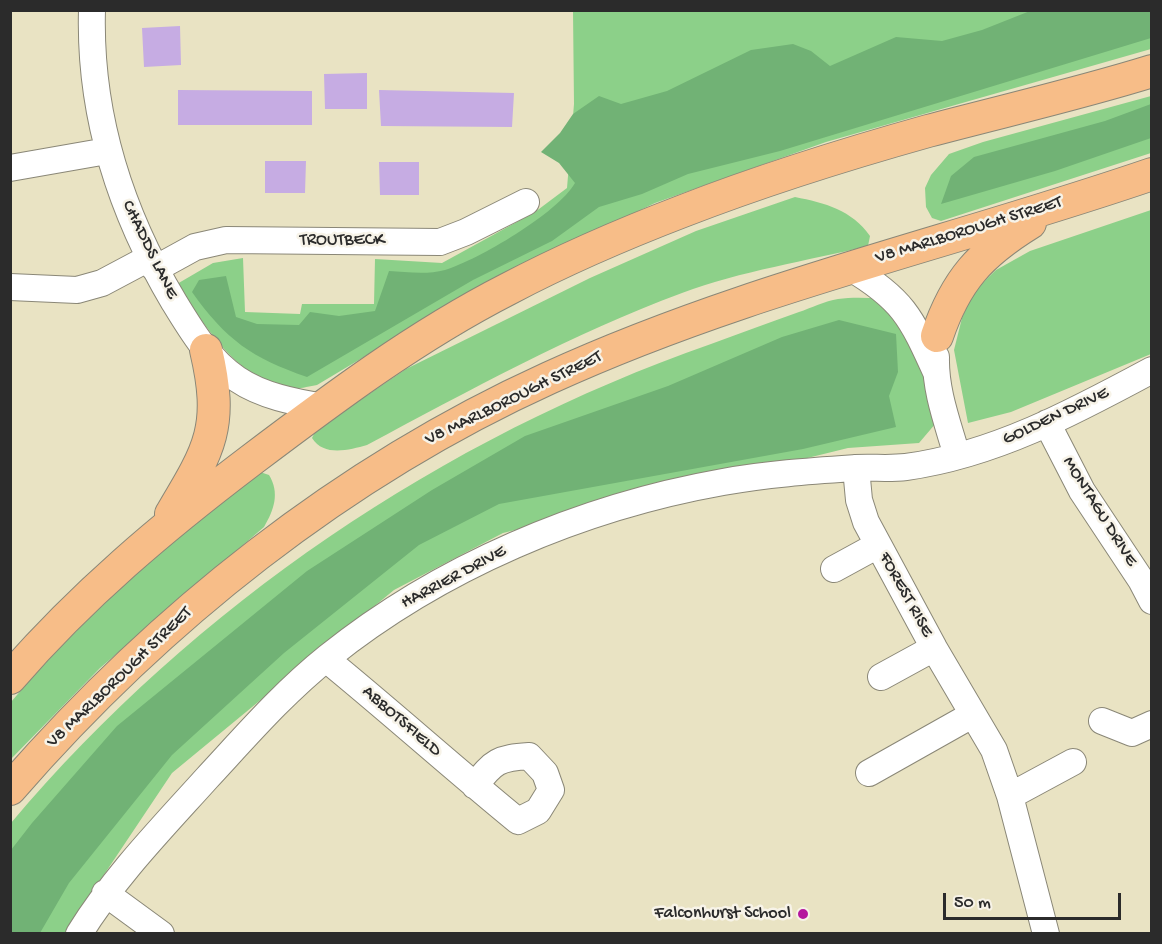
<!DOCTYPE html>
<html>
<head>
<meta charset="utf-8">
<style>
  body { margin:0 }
  #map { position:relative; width:1162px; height:944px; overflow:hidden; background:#e9e3c3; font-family:"Gochi Hand",sans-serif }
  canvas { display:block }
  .frame { position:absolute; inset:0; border:12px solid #2b2b2b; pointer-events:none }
  .scale { position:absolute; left:943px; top:893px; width:178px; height:27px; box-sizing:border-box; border:3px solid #2b2b2b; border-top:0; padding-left:8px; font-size:18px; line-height:21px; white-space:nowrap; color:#2b2b2b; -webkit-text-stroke:4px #f7f3e8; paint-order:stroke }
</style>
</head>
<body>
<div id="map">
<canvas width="1162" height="944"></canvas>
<div class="frame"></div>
<div class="scale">50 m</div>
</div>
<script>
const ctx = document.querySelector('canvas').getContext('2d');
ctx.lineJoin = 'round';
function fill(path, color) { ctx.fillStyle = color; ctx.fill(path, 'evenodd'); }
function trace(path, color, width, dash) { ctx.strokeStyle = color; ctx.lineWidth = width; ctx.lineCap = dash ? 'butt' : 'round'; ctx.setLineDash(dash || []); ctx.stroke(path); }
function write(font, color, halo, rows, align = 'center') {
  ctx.font = font + ' "Gochi Hand",sans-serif'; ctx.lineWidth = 5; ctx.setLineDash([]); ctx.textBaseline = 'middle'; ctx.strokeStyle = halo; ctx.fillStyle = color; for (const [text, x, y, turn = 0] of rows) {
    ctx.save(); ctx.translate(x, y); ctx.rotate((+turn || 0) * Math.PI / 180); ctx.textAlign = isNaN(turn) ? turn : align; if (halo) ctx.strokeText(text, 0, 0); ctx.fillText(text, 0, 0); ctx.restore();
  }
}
fill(new Path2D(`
  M573,11H1151V49L826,142L655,203L486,284L317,385C309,386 298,390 290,388C235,379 205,325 177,284L213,263L243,258L245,312L300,314L302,304H374L375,259L442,263L535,212L567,188L574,104Z
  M1151,96V153L941,221L932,218L926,207L925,188L931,175L949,154L983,142Z
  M795,197C825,203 852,210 870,236L868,246C807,261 741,271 682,293C572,334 470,390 367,445C349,450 324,457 312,438L316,430L406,369L590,278L696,231Z
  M1151,210V354L1011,412L968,423L954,350L962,318L973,292L996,270L1030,251Z
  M880,298L909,335L925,366L936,423L919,443L848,448L503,533L394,590L172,773L65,933L11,934V823C195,605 442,438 711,344C740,333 769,323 799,312C811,308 825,301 838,299C851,297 866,298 880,298Z
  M260,472L269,475C280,493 274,510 264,527L100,668L11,759V702C84,616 170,541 260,472Z`), '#8cd089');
fill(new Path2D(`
  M1030,11H1151V38L780,151L688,174L642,194L599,207L552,241L473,280L307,377C252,358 226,340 192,292L199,280L226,276L236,317L257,324L299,325L310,312L339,316L375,311L389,271C406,272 427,275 445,270C478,260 558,213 575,183L559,163L541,152L560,133L573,114L599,96L621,104L667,91L751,50L793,44L811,51L830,66L896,37L942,41L982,30Z
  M1151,104V138L1055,171L941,204L951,176L974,157L1105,121Z
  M839,320L896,334L898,372L889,396L896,427L803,449L499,504L419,545L284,653L172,755L69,883L40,933H11V850L32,823L117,726L307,571L432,490L525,436L668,386L782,337Z`), '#71b275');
fill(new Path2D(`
  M180,26L181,65L144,67L142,28Z
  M367,73V109H325L324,74Z
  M178,90L312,91V125H178Z
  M379,90L514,93L512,127L381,126Z
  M265,161H306L305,193H265Z
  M379,162H419V195H380Z`), '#c6ace3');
const minor = new Path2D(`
  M92,10C89,115 121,213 174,302C191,330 209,360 237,379C262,396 294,402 324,407
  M10,168L107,151
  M849,267C903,299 911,317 936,372
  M155,269L195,247L226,240L440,242L466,232L526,202
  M10,287L77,290L102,283L149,258
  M936,357C935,391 948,424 957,456
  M1047,423L1082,491L1141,580L1152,601
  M856,468L859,500L866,522L934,648L994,750L1010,796L1046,934
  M834,569L878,545
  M326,659C391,712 453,768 518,821L538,811L551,790L545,773L529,756C499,758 493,761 475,786
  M881,677L934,648
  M1102,721L1132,733L1152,724
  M869,773L972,715
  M1010,796L1073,762
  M105,893L161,934
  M79,934C115,876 162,828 207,778C246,736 283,693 328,657C440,567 582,507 723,482C766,474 811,471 855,468C872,467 889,469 906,467C994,455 1074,412 1152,370`);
const major = new Path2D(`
  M937,336C956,280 980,254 1030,223
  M171,514C210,449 224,427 206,350
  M10,678C82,595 163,527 250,461C332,399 416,336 508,289C565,259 623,234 683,211C763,180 846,154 928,131C1003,111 1078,94 1152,71
  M10,789C159,618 342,472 549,378C743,289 951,243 1152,174`);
trace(minor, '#8a8777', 28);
trace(major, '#8a8777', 34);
trace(minor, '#fff', 26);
trace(major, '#f7bd88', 32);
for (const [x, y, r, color] of [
  [803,914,6,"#b5179e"]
]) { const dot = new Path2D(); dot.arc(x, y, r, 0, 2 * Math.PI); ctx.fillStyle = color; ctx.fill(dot); trace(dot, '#f7f3e8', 2); }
write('18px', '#2b2b2b', '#f7f3e8', [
  ["V8 MARLBOROUGH STREET",969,231,-17],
  ["TROUTBECK",342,241],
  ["CHADDS LANE",149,250,64],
  ["V8 MARLBOROUGH STREET",514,399,-26],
  ["GOLDEN DRIVE",1056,417,-25],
  ["MONTAGU DRIVE",1099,512,58],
  ["HARRIER DRIVE",454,578,-28],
  ["FOREST RISE",905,595,61],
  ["V8 MARLBOROUGH STREET",120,678,-44],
  ["ABBOTSFIELD",401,722,41]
]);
write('18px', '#2b2b2b', '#f7f3e8', [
  ["Falconhurst School",791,914]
], 'right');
</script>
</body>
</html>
